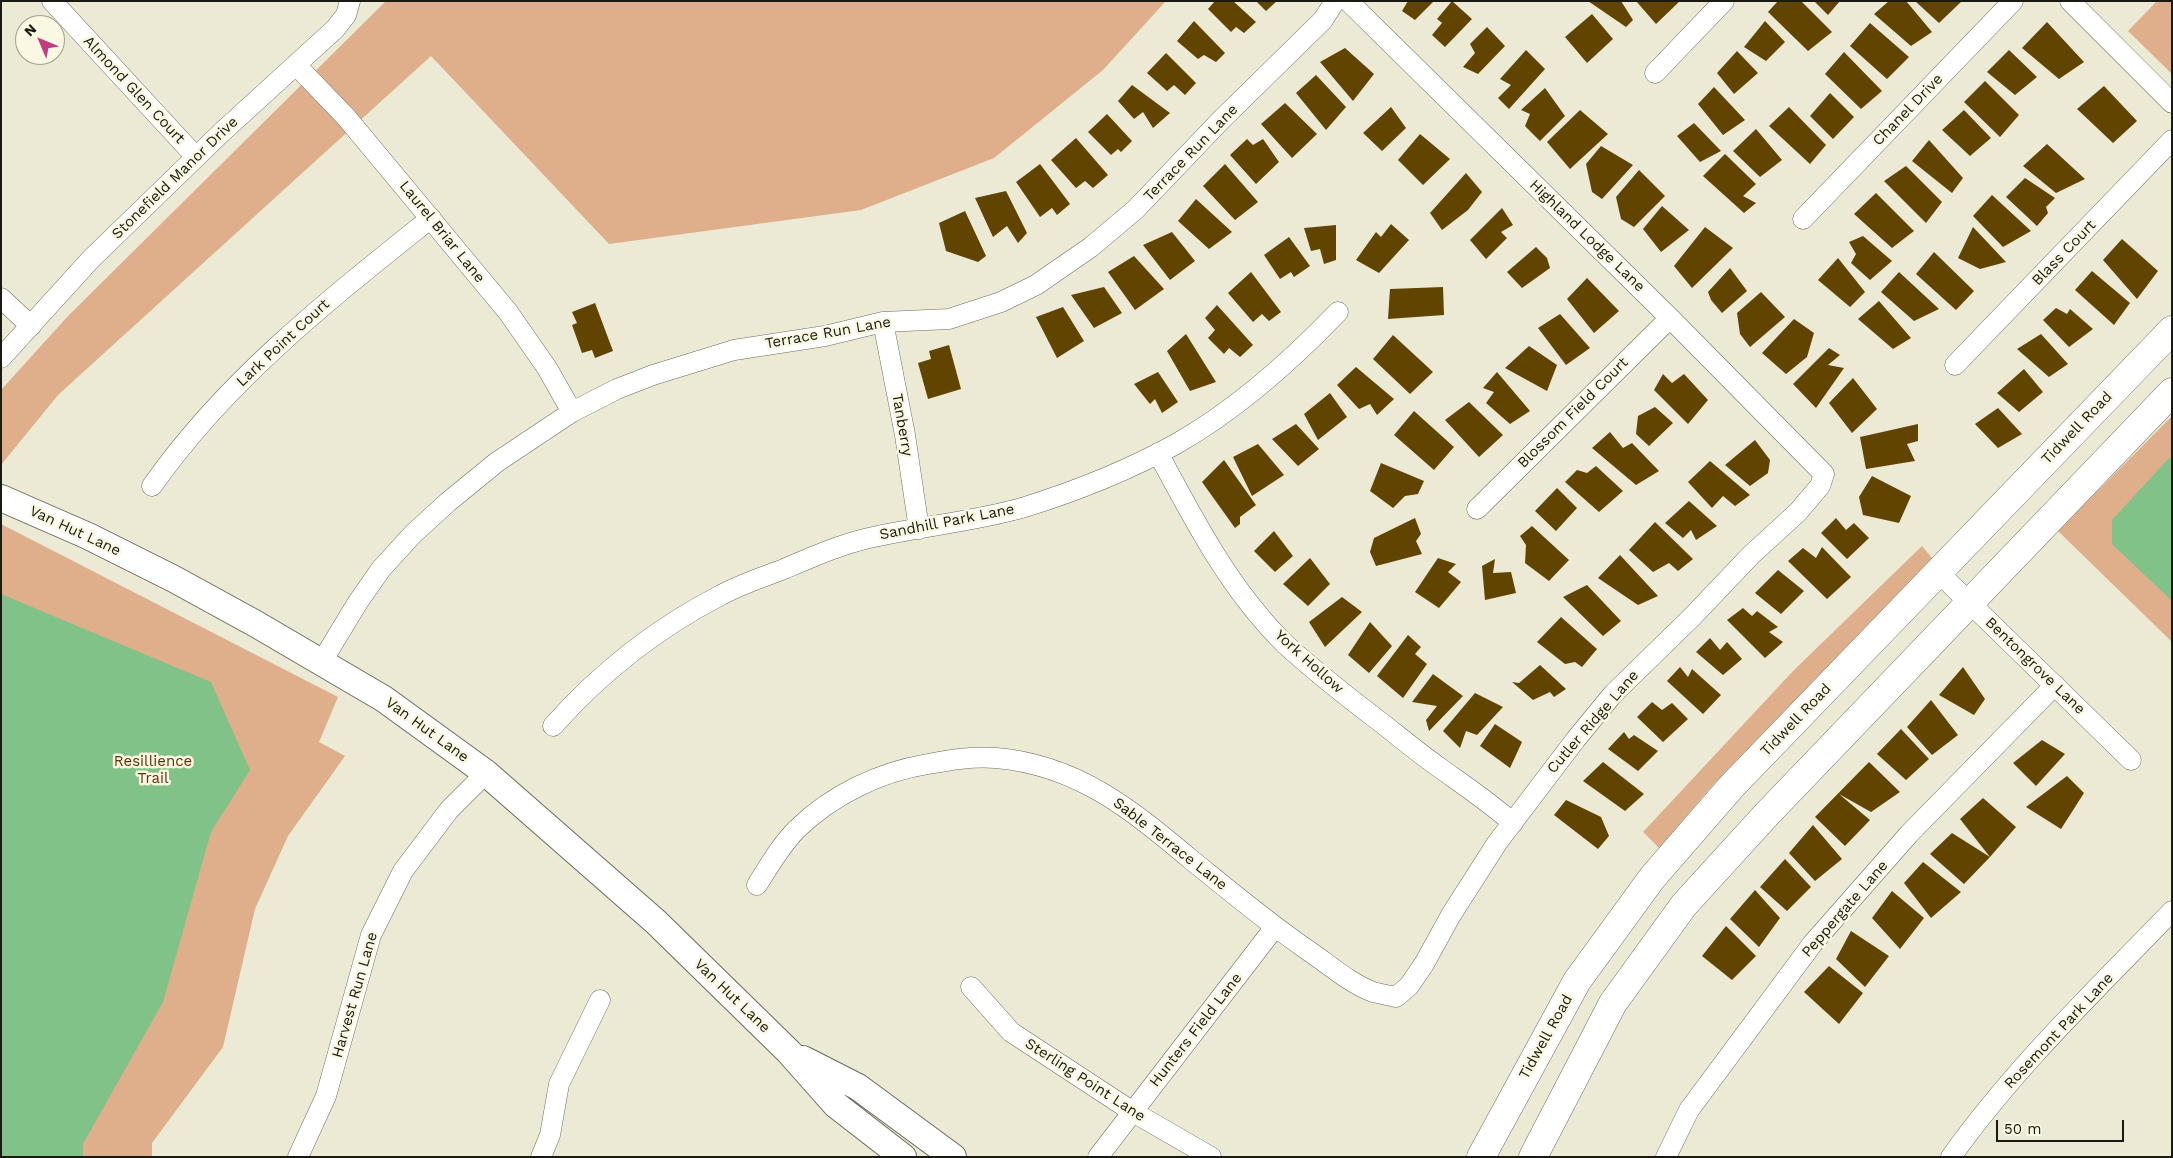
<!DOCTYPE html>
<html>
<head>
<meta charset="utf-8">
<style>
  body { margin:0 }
  #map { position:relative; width:2173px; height:1158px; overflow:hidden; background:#ecead5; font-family:"Work Sans",sans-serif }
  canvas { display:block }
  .frame { position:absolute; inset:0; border:2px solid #1b1a12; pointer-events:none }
  .north { position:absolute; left:15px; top:15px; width:50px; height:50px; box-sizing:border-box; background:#faf8e2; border:1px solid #a19f8f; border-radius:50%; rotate:315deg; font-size:14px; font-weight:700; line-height:20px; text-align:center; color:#1b1a12 }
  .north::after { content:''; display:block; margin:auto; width:18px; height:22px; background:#c03d82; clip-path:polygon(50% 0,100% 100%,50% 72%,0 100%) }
  .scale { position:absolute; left:1996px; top:1120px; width:128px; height:22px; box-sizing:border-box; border:2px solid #1b1a12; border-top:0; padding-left:6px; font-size:15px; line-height:18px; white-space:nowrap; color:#1b1a12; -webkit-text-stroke:4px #faf8e2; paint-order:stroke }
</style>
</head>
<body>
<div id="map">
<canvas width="2173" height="1158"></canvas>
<div class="frame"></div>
<div class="north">N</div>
<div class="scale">50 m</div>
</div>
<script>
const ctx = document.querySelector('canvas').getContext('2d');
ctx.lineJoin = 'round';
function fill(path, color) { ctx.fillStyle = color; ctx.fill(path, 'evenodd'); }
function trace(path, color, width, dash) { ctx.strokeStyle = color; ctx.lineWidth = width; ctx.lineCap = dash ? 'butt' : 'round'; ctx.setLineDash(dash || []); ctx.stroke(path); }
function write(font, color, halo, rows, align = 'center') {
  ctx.font = font + ' "Work Sans",sans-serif'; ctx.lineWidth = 5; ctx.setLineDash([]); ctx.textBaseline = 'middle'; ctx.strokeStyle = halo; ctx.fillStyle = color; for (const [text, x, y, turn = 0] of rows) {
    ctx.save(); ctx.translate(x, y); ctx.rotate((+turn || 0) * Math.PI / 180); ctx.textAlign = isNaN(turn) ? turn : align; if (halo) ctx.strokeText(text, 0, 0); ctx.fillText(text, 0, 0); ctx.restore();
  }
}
fill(new Path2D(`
  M386,1H1166L1103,70L994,158L861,210L609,244L431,56L58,395L1,465V390L68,316Z
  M2157,1H2172V74L2128,31Z
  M2172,416V642L2058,531Z
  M1,524L338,697L319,742L345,756L288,836L255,909L223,1047L152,1143V1157H1Z
  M1922,546L1932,558L1712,786L1659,848L1643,832L1794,670Z`), '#dfaf8b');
fill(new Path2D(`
  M2169,458L2172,459V601L2112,544V520Z
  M1,594L211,682L250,770L211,832L163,1002L83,1144V1157H1Z`), '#81c289');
fill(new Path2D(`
  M1215,1H1233L1256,22L1244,33L1236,27L1231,32L1208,9Z
  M1256,1H1277L1266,11Z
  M1408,1H1434L1415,20L1402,11Z
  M1452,1L1472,19L1445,47L1432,35L1442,23L1437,19Z
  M1588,1H1621L1633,20L1626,27Z
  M1636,1H1680L1656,24Z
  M1778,1H1801L1832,32L1808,51L1768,12Z
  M1814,1H1840L1828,15Z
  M1889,1H1906L1932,32L1911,46L1874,14Z
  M1915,1H1962L1939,23Z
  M1592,14L1613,39L1587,63L1565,37Z
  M1194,21L1225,53L1216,62L1204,55L1198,59L1177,41Z
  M1765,21L1785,42L1766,61L1744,47Z
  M2047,22L2084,62L2059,79L2022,48Z
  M1870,23L1909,57L1887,79L1850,46Z
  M1487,27L1505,46L1478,74L1463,67L1475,53L1470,44Z
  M1345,48L1374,74L1353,101L1320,62Z
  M1526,50L1545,69L1509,109L1498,98L1511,85L1500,79Z
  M2009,50L2037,77L2015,95L1987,72Z
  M1737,51L1758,73L1734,94L1717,73Z
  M1844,52L1882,91L1861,109L1825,74Z
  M1166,53L1196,83L1185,95L1174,85L1167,91L1147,73Z
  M1316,75L1346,107L1326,130L1296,93Z
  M1985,81L2019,115L2000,137L1964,102Z
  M1132,85L1170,113L1153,128L1143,112L1134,119L1118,101Z
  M2104,86L2137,121L2113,143L2077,109Z
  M1714,87L1745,120L1723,135L1698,104Z
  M1545,88L1565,116L1540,141L1525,126L1530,114L1521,110Z
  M1830,93L1854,117L1833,139L1810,116Z
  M1285,103L1317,134L1292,158L1261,124Z
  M1391,107L1406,128L1382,151L1363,133Z
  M1789,107L1826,145L1810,164L1769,126Z
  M1580,110L1608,134L1570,169L1547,142Z
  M1964,110L1991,138L1970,156L1942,130Z
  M1107,114L1132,141L1121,152L1118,149L1111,155L1088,132Z
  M1694,123L1721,151L1700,162L1677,136Z
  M1756,129L1782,160L1760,177L1733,151Z
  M1420,134L1450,159L1423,185L1398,160Z
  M1076,138L1108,175L1093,188L1085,181L1076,188L1051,160Z
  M1247,139L1253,145L1263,139L1279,162L1256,184L1230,155Z
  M1929,140L1963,178L1952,193L1912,161Z
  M2047,144L2085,179L2056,193L2023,166Z
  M1601,146L1633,165L1602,199L1592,192L1586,164Z
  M1725,154L1756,184L1743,196L1756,203L1744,213L1703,176Z
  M1040,164L1070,204L1057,215L1052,208L1040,217L1016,182Z
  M1225,164L1258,202L1235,220L1203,186Z
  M1906,166L1942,202L1926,223L1884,181Z
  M1639,170L1665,196L1634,227L1621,219L1616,197Z
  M1466,173L1482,192L1468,210L1442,230L1430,213Z
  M2025,178L2055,198L2046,207L2048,213L2037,226L2006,197Z
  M1006,191L1027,233L1018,243L1007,226L993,237L975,198Z
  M1876,193L1914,231L1892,248L1854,214Z
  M1992,195L2031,231L2003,247L1973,216Z
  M1196,199L1232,232L1209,249L1178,221Z
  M1662,206L1689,230L1661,252L1643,229Z
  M1502,208L1513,225L1501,232L1507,238L1486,259L1470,240Z
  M965,211L986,256L978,262L946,251L939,223Z
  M1391,224L1409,240L1379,273L1356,260L1376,232L1381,237Z
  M1336,225V260L1324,264L1320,249L1311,251L1304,228Z
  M1705,227L1733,248L1692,288L1674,266Z
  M1973,227L2006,262L1980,269L1958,258Z
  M1172,232L1195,261L1170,280L1143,245Z
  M1863,236L1892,261L1870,280L1851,263L1856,254L1849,242Z
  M1289,237L1310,266L1294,277L1291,272L1280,279L1264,255Z
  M2122,239L2158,271L2137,299L2103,260Z
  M1536,247L1547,258L1550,268L1522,288L1507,272Z
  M1934,252L1974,291L1956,310L1916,274Z
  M1134,256L1164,289L1135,310L1108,272Z
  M1838,258L1865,292L1850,307L1818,280Z
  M1730,268L1747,291L1722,313L1711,300L1708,292Z
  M2092,271L2130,303L2114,325L2075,290Z
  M1251,272L1281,312L1269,321L1262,314L1253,322L1228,293Z
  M1899,272L1939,309L1914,321L1881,292Z
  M1587,278L1619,311L1594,333L1567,299Z
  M1104,287L1122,313L1094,328L1071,295Z
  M1443,287L1444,315L1388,319L1390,289Z
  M1761,292L1785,317L1750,347L1740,334L1737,313Z
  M1879,301L1911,338L1893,349L1858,319Z
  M595,303L613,351L595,358L592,350L582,353L572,325L577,323L572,312Z
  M1217,305L1253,345L1240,357L1229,348L1224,354L1208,338L1215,330L1205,318Z
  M1063,307L1084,341L1057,358L1036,317Z
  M2056,308L2067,314L2070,309L2093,329L2069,347L2043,320Z
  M1560,314L1590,348L1566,365L1538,328Z
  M1794,319L1814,333L1807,357L1786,374L1762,353Z
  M1186,334L1216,382L1190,391L1167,351Z
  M2041,334L2068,364L2049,377L2017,349Z
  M1393,335L1433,372L1410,394L1373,359Z
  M949,345L961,389L928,399L918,363L931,359L929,351Z
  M1529,346L1557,365L1547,391L1505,368Z
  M1829,348L1840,355L1828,365L1844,368L1816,408L1793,384Z
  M1356,367L1394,399L1377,415L1370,404L1359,409L1337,385Z
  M2024,369L2043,392L2019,412L1997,393Z
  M1158,372L1178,402L1162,413L1155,399L1150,404L1134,384Z
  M1497,372L1530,411L1510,424L1486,403L1494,392L1483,388Z
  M1663,374L1672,383L1684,374L1708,400L1688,424L1654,390Z
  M1853,378L1877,409L1852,433L1829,403Z
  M1330,393L1347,417L1318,440L1304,414Z
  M1469,402L1503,435L1479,457L1445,420Z
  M1655,407L1673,423L1649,446L1636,434L1638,416Z
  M1998,408L2022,434L1998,448L1975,424Z
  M1414,411L1454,447L1434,470L1394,435Z
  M1296,424L1319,449L1298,466L1272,439Z
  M1918,424V441L1907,444L1915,461L1866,469L1860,437Z
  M1610,432L1623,448L1632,443L1659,471L1636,485L1592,448Z
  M1755,440L1770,460L1768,473L1750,486L1725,465Z
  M1258,444L1284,475L1252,496L1233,457Z
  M1224,460L1256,505L1240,517V524L1235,528L1202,482Z
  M1710,461L1750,495L1735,506L1723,496L1712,508L1688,482Z
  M1381,463L1424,481L1418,494L1405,496L1393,508L1370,491Z
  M1596,466L1623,491L1599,512L1565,482L1577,470L1587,473Z
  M1872,476L1911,496L1899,523L1863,515L1859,497Z
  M1557,488L1577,508L1556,531L1535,511Z
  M1689,501L1717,526L1696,540L1691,530L1683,538L1665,523Z
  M1415,518L1421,534L1416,541L1422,554L1376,566L1370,552L1374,538Z
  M1836,518L1846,530L1854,523L1869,538L1847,559L1821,533Z
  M1655,522L1693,559L1678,571L1669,563L1653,572L1629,550Z
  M1532,526L1569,560L1549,581L1525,563L1526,545L1520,536Z
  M1274,531L1293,556L1275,572L1254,551Z
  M1822,547L1851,577L1827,599L1788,561L1803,548L1816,558Z
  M1620,555L1658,596L1638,605L1598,578Z
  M1310,558L1330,584L1308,606L1283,584Z
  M1438,558L1456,564L1448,572L1461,582L1439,608L1415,592Z
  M1495,559L1493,573L1511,572L1516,593L1485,600L1482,566Z
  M1778,570L1804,591L1781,614L1755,593Z
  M1587,585L1621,621L1603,636L1563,597Z
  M1342,597L1362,612L1325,647L1309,622Z
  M1743,608L1752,616L1757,611L1778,627L1769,632L1783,642L1765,658L1727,620Z
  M1561,617L1597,649L1582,667L1575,662L1565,664L1537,642Z
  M1370,622L1392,646L1369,673L1348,655Z
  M1408,635L1421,647L1415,654L1427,664L1403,698L1377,676Z
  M1710,638L1720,650L1727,642L1742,659L1723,675L1696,652Z
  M1540,665L1566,689L1554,697L1550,692L1533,700L1512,682L1519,683Z
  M1680,667L1688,677L1692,669L1721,695L1703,714L1667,681Z
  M1963,667L1985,699L1974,715L1939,695Z
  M1433,674L1463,696L1429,731L1426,720L1437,706L1412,702Z
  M1475,693L1503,707L1477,735L1466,731L1460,748L1443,731Z
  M1931,700L1958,735L1932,755L1907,727Z
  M1652,702L1662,710L1672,703L1688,719L1663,742L1637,717Z
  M1495,724L1522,742L1510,768L1480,746Z
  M1901,729L1929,759L1906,780L1877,754Z
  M1624,732L1629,739L1634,735L1658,751L1638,771L1608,749Z
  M2042,740L2065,754L2036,786L2013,763Z
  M1603,762L1644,794L1625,811L1583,781Z
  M1869,762L1900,792L1871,812L1839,794L1870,820L1845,846L1815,817Z
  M2067,776L2084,793L2061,829L2026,807Z
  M1983,798L2016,827L1990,857L1960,819Z
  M1566,800L1601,817L1609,836L1598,849L1554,815Z
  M1813,825L1842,859L1815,881L1789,853Z
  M1952,833L1990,857L1964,884L1930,854Z
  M1785,859L1811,887L1787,911L1760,887Z
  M1923,862L1961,892L1931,918L1904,883Z
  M1755,890L1780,918L1759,947L1730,919Z
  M1892,891L1924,918L1900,949L1872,918Z
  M1726,926L1756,956L1732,980L1702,956Z
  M1851,931L1889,956L1865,987L1836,959Z
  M1829,966L1863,993L1839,1024L1804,992Z`), '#614400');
const minor = new Path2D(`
  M52,1L196,157
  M2070,1L2172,103
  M296,65L346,117L508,312L547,368L572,412
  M1655,73L1724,1
  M1803,219L2013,1
  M1,298L31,326
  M883,322L905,435L919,529
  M1,358L91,259L221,133L335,29L346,15L350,1
  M1955,365L2172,140
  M1158,453C1195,522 1230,590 1286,645C1317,673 1350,699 1383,724C1402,739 1420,754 1440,768C1465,786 1489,802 1513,823
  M152,486C227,379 330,299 431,218
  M1477,509L1670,318
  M1938,572L2131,760
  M321,663L358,602L381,569L413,534L448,502L497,462L572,412L617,389L653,375L734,350L825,336L883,322L949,319L1001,302L1036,285L1091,247L1136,209L1221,120L1323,20L1335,1
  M553,726C600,673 657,628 721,595C741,584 763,577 784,569C812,557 839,545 869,538C920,526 974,522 1025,507C1076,491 1129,470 1176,444C1236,410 1290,362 1338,312
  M757,885C769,866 781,845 797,829C832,795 879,772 928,764C950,760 973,756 996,758C1079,765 1133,811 1194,862C1231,892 1267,922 1306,949C1327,963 1349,983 1373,992C1380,994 1388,995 1396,997L1409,986L1424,964L1451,915L1497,843L1576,739L1613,694L1692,617L1751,555L1798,512L1820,486L1824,474L1670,318L1348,1
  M971,987L1011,1032L1133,1112L1211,1157
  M298,1157L326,1096L371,935L403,871L449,810L486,773
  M541,1157L550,1135L559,1084L600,1000
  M1098,1157L1275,927
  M1666,1157L1689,1110L1813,943L1909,834L2055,685
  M1951,1157C2015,1067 2096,990 2172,911`);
const tertiary = new Path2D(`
  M1,498L88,536L174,579L256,624L384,699L486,773L656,922L789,1052L836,1105L903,1157
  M803,1059L858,1087L953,1157`);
const secondary = new Path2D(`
  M1481,1157L1577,981L1652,878L1731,787L2172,330
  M1533,1157L1613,1003L1684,905L1767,814L2172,392`);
trace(minor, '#6d6b59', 21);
trace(tertiary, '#6d6b59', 28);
trace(secondary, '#6d6b59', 29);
trace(minor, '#fff', 20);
trace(tertiary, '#fff', 26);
trace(secondary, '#fff', 28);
write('15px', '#1b1a12', '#faf8e2', [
  ["Almond Glen Court",134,90,47],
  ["Chanel Drive",1908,110,-46],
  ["Terrace Run Lane",1191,153,-46],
  ["Stonefield Manor Drive",175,178,-44],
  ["Laurel Briar Lane",442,232,51],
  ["Highland Lodge Lane",1587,236,44],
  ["Blass Court",2064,253,-46],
  ["Terrace Run Lane",828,333,-10],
  ["Lark Point Court",283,343,-43],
  ["Blossom Field Court",1573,413,-45],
  ["Tanberry",902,425,80],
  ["Tidwell Road",2077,428,-46],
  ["Sandhill Park Lane",947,522,-11],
  ["Van Hut Lane",75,531,25],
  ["York Hollow",1309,662,42],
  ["Bentongrove Lane",2035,666,44],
  ["Tidwell Road",1796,720,-46],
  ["Cutler Ridge Lane",1593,722,-49],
  ["Van Hut Lane",427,730,36],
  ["Sable Terrace Lane",1170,844,38],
  ["Peppergate Lane",1845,909,-49],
  ["Harvest Run Lane",355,995,-74],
  ["Van Hut Lane",732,996,44],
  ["Hunters Field Lane",1196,1030,-52],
  ["Rosemont Park Lane",2059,1031,-47],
  ["Tidwell Road",1546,1037,-61],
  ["Sterling Point Lane",1085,1080,33]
]);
write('15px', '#5e3208', '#faf8e2', [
  ["Resillience",153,762],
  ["Trail",153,779]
]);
</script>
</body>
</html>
